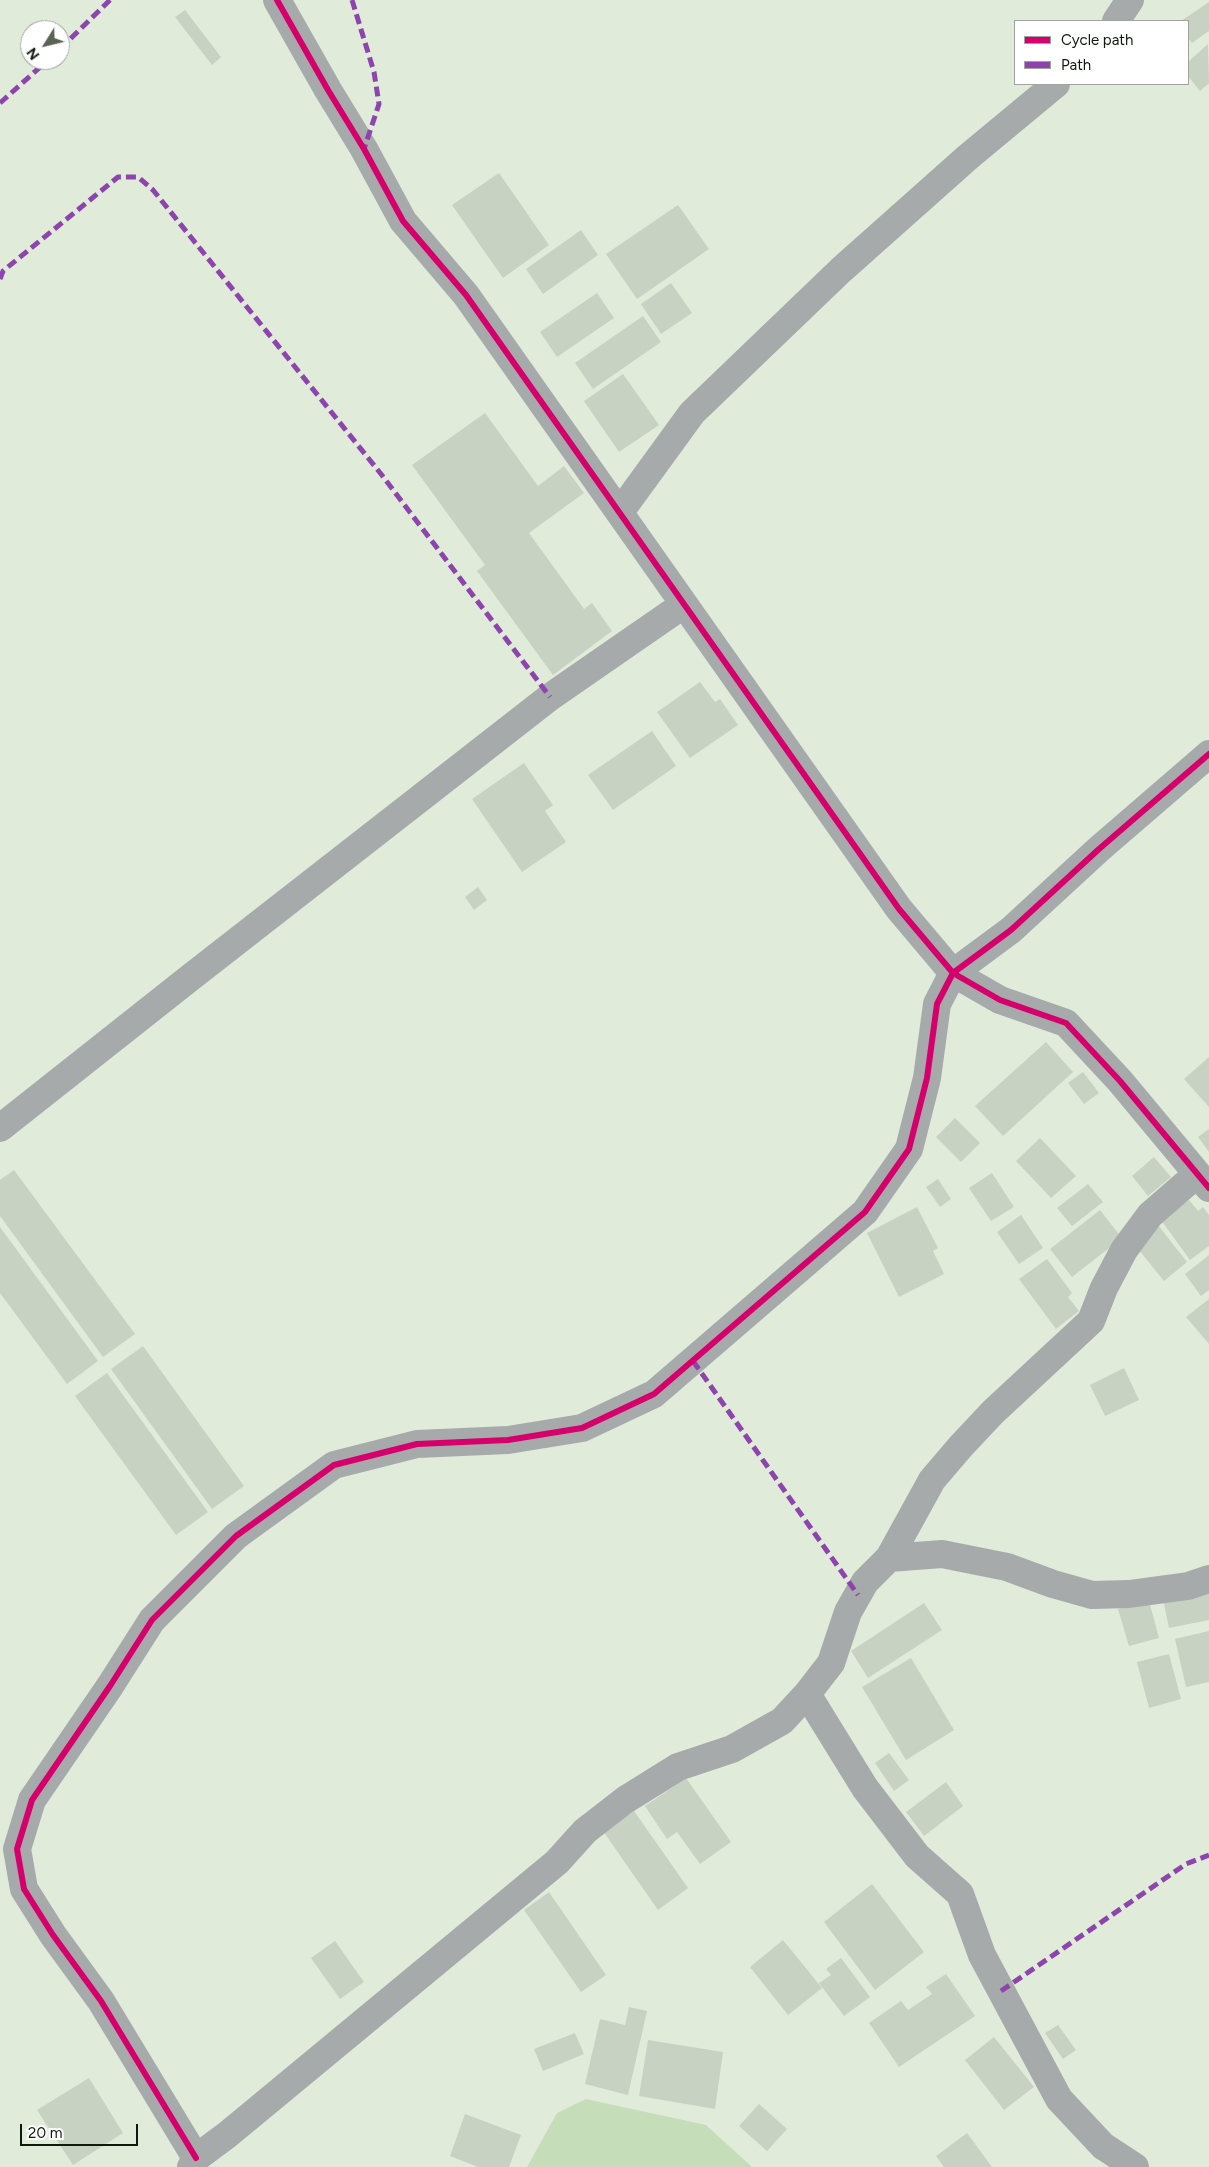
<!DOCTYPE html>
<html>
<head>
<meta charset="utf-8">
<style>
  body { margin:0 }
  #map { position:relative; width:1209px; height:2167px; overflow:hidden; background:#e0ebda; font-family:Figtree,sans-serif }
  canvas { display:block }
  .legend { position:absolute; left:1014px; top:20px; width:175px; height:65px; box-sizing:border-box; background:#fff; border:1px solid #a0a39e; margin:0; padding:6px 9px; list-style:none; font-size:15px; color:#11190d }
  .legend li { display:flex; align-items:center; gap:10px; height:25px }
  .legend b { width:25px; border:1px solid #a0a39e }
  .north { position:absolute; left:20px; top:20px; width:50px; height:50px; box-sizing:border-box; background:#fff; border:1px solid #a0a39e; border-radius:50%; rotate:234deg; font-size:14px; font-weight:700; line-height:20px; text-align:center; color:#11190d }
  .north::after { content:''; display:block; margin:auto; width:18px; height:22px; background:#596255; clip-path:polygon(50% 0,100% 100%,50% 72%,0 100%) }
  .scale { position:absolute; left:20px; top:2124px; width:118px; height:22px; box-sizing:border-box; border:2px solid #11190d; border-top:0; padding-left:6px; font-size:15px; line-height:18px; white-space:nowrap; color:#11190d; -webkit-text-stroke:4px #fff; paint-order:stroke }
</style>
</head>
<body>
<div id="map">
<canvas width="1209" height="2167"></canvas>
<ul class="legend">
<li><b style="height:6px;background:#d6006c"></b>Cycle path</li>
<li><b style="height:6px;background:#8e44ad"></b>Path</li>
</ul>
<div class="north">N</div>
<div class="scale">20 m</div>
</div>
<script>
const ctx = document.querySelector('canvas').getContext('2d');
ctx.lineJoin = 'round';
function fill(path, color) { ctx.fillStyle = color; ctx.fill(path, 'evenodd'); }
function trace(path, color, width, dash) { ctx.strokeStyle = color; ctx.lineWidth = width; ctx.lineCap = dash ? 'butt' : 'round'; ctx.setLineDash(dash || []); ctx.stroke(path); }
fill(new Path2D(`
  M586,2099L706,2125L752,2167H527L557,2113Z`), '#c5deb9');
fill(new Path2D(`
  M1209,2V31L1192,43L1188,38V21H1181Z
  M185,10L221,57L212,65L175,17Z
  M1208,44L1209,83L1200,91L1188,76V62Z
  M499,173L549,245L503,278L452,205Z
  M678,205L709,249L637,299L606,254Z
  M581,230L598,255L543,294L526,269Z
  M671,283L692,313L661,334L641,304Z
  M597,293L614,318L557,357L540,332Z
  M643,316L661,342L593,389L575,363Z
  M623,374L659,425L619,452L584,401Z
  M485,413L538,486L564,466L584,493L529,533L584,609L592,603L612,631L553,675L477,571L485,565L412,465Z
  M700,682L715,702L720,699L738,725L690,758L657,712Z
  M652,731L676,766L613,810L588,775Z
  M524,763L553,805L545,811L566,842L522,872L472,799Z
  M478,887L487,900L474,910L465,897Z
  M1046,1042L1073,1072L1003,1136L975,1106Z
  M1209,1057V1107L1184,1079Z
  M1083,1072L1099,1093L1084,1104L1068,1083Z
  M955,1118L980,1143L961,1162L936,1137Z
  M1209,1129V1152L1198,1137Z
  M1040,1138L1076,1176L1051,1198L1016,1161Z
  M1154,1157L1171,1177L1148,1196L1132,1176Z
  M14,1170L135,1334L103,1357L0,1216V1180Z
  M992,1173L1014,1207L991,1221L969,1188Z
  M938,1179L951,1199L940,1207L926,1187Z
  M1088,1184L1103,1202L1072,1226L1057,1208Z
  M1189,1200L1198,1211L1203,1207L1209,1215V1246L1190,1260L1161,1220Z
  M917,1207L938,1248L933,1251L944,1274L899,1297L867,1233Z
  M1100,1210L1122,1238L1072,1277L1050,1249Z
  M1021,1215L1043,1248L1019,1264L997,1232Z
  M1158,1225L1187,1262L1164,1281L1134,1244Z
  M0,1227L98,1361L67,1384L0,1293Z
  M1209,1255V1290L1201,1296L1185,1274Z
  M1047,1259L1072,1293L1068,1297L1079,1311L1056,1329L1019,1279Z
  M1209,1299V1344L1186,1317Z
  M143,1346L244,1486L212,1509L111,1369Z
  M1124,1368L1139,1400L1105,1416L1090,1385Z
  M107,1373L208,1512L176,1535L75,1396Z
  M1209,1590V1620L1169,1628L1163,1599Z
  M1149,1601L1159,1638L1129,1646L1118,1609Z
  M924,1603L942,1630L868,1678L851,1651Z
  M1209,1631V1682L1186,1687L1175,1639Z
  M1169,1654L1181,1699L1149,1708L1137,1662Z
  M911,1658L954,1730L906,1760L862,1687Z
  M889,1753L909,1780L894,1791L875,1763Z
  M686,1778L731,1842L700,1864L677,1832L667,1839L645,1806Z
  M946,1782L963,1806L924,1836L906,1812Z
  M634,1811L688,1888L658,1910L603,1831Z
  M872,1884L924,1952L875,1990L824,1922Z
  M549,1892L606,1975L581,1992L524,1910Z
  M783,1940L822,1988L788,2015L750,1967Z
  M335,1941L364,1982L340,1999L311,1958Z
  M841,1958L870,1997L844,2016L819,1983L831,1975L826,1969Z
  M946,1974L975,2016L899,2067L869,2023L901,2001L908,2010L932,1994L926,1987Z
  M629,2007L647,2011L628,2095L585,2084L600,2019L625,2025Z
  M1058,2025L1076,2050L1063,2059L1045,2033Z
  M575,2033L584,2054L543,2071L534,2049Z
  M994,2037L1034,2087L1004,2110L965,2060Z
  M648,2040L723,2052L715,2109L639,2096Z
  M89,2078L123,2133L73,2165L37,2110Z
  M759,2104L787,2129L767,2151L739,2126Z
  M465,2114L521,2135L509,2167H478L450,2156Z
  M967,2133L992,2167H944L936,2156Z`), '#c8d2c3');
trace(new Path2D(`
  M277,0L328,90L364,149L403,221L466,295L899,909L953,973L1000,1000L1066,1023L1120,1081L1209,1188
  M1116,21L1130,0
  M620,512L692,413L841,270L968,157L1056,84
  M0,1128L191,977L550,697L683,605
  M889,1558L942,1554L1007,1567L1053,1584L1092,1595L1129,1594L1188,1586L1209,1579
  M807,1694L831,1663L848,1612L865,1582L889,1558L932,1480L961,1446L993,1412L1091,1321L1104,1288L1124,1250L1150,1215L1196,1175
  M196,2158L101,2001L53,1935L24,1889L17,1849L32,1800L110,1686L152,1620L236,1536L334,1465L417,1444L508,1440L582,1428L654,1394L865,1212L909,1149L927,1078L937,1004L953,973L1011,930L1099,849L1209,754
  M191,2167L196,2158L227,2135L557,1862L585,1831L625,1800L678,1767L732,1749L782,1721L807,1694L865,1788L917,1856L960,1894L982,1955L1059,2099L1103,2146L1135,2167`), '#a7aaab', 28);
trace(new Path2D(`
  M352,0L374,72L379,104L364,149
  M60,49L110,0
  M0,103L48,60
  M0,279L3,271L118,177H138L153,190L381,474L550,697
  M693,1361L858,1595
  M1001,1991L1186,1864L1209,1855`), '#8e44ad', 5, [10, 5]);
trace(new Path2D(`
  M277,0L328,90L364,149L403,221L466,295L899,909L953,973L1000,1000L1066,1023L1120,1081L1209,1188
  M196,2158L101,2001L53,1935L24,1889L17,1849L32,1800L110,1686L152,1620L236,1536L334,1465L417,1444L508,1440L582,1428L654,1394L865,1212L909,1149L927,1078L937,1004L953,973L1011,930L1099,849L1209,754`), '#d6006c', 6);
</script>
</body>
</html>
